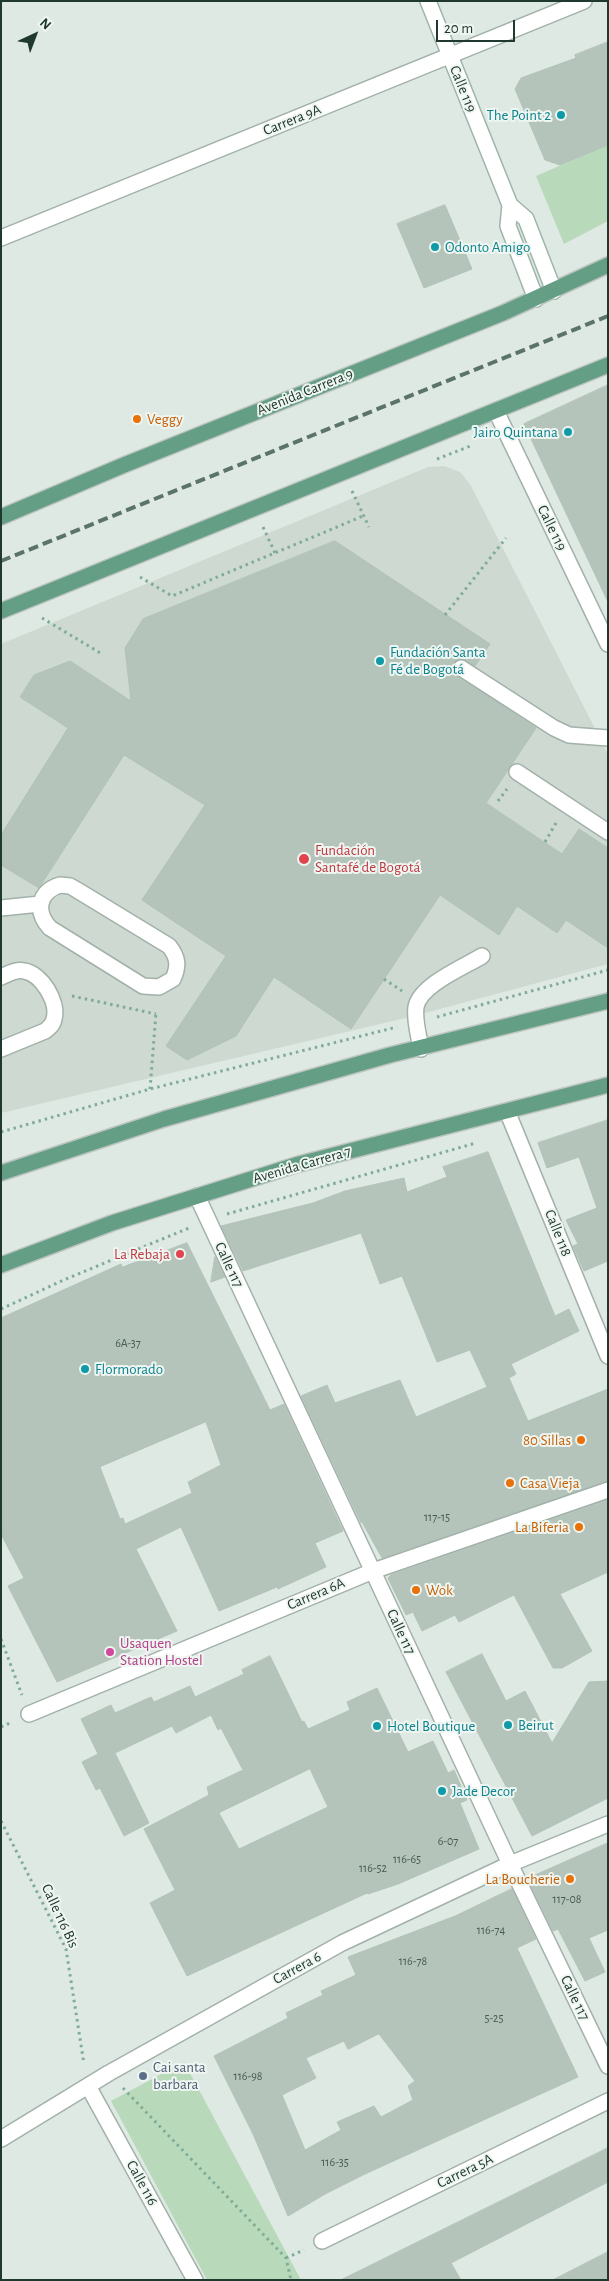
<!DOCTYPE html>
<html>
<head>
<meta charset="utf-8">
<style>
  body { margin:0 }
  #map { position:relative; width:609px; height:2281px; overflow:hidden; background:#dfe9e3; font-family:"Alegreya Sans",sans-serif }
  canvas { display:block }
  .frame { position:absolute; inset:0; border:2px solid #20392e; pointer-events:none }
  .north { position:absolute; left:10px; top:10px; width:50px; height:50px; -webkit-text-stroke:4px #eff6f1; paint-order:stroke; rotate:43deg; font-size:14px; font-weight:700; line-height:20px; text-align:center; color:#20392e }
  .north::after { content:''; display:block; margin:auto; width:18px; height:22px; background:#20392e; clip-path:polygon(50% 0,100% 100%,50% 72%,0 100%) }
  .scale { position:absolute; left:436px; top:20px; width:79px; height:22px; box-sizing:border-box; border:2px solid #20392e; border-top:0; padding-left:6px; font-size:15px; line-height:18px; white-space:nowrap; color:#20392e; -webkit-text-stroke:4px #eff6f1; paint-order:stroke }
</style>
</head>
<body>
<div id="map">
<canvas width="609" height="2281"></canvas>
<div class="frame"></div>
<div class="north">N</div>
<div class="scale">20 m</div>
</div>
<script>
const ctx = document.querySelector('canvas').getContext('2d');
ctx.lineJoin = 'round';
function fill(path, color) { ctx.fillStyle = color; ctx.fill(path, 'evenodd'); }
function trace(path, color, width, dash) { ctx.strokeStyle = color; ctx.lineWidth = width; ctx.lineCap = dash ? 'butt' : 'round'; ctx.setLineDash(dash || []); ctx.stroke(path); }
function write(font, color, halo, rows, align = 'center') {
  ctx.font = font + ' "Alegreya Sans",sans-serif'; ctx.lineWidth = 4; ctx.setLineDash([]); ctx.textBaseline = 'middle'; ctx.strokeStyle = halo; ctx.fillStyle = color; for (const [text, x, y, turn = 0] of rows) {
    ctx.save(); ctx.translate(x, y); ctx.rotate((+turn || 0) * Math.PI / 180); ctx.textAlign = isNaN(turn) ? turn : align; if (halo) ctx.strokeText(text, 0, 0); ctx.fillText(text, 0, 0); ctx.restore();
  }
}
fill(new Path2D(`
  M444,466L460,472L470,484L608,754V964L410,1017L1,1113V644L428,467Z`), '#cdd9d1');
fill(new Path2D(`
  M608,145V221L564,244L536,176Z
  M184,2062L301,2280H207L111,2101Z`), '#b8dabb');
const building = new Path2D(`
  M608,42V145L560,165L545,160L515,89L521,78L576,58L575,55Z
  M445,205L472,269L424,288L397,224Z
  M608,385V602L524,424Z
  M335,541L490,644L475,666L466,660H457L452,667L453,673L536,728L486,803L562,854L579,829L608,848V948L566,920L557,933L517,906L499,935L440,895L351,1029L274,977L236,1036L187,1060L166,1046L226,956L142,900L205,805L124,755L39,888L1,865V835L68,728L20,697L34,675L70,661L131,701L125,648L143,619Z
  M608,1120V1261L584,1271L573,1246L578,1244L566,1220L597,1208L579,1157L547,1168L538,1143Z
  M488,1152L555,1316L569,1309L579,1331L511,1364L516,1374L509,1378L528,1421L608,1389V1481L382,1558L362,1522L361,1523L301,1396L327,1385L335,1403L400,1380L416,1417L487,1387L470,1350L437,1362L402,1276L380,1284L361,1233L243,1271L221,1226L313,1203L345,1191L404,1178L407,1192L447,1177L443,1167Z
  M187,1243L270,1410L284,1404L343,1531L315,1543L326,1567L278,1589L277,1587L219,1611L181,1527L136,1549L177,1631L57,1682L8,1586L24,1578L1,1534V1318L121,1264L122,1267ZM206,1422L221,1465L188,1482L192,1493L125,1524L123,1518L120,1519L100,1467Z
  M215,1257L225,1277L211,1282Z
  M608,1500V1572L560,1594L592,1651L562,1668H553L514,1595L459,1622L455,1615L422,1631L413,1612L406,1615L388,1578L391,1575Z
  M482,1654L506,1701L525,1691L552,1743L589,1682L608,1681V1798L532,1836L446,1672Z
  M270,1656L302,1722L304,1721L308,1729L350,1710L347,1702L377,1688L408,1752L433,1741L448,1773L454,1770L467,1800L460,1803L479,1849L398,1884L368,1894L367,1893L187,1976L150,1903L175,1890L144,1829L209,1795L207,1787L243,1770L221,1728L218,1730L211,1715L176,1733L172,1726L115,1753L149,1823L124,1836L100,1788L96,1790L82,1762L98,1754L81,1719L111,1705L115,1713L151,1697L154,1702L190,1686L195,1697L244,1674L242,1670ZM310,1769L328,1807L239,1849L219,1813Z
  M608,1843V1930L589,1938L605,1972L585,1981L558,1929L553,1931L528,1880L533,1876Z
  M512,1889L536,1939L517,1948L578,2077L365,2174L327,2193L288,2216L253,2134L214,2056L288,2018L286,2013L323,1995L321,1991L356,1975L348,1957L455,1916ZM379,2034L415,2081L408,2086L413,2100L381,2117L374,2106L337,2122L341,2130L305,2150L282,2095L316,2078L306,2058L344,2041L348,2049Z
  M608,2148V2182L451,2263L461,2280H341Z
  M608,2252V2280H553Z`);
fill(building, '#b4c4bb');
trace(building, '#b1c3b9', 1);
const lane = new Path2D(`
  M461,668L554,728L569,735L608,738
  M517,772L608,832
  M60,885L70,886L77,890L169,946C178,957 179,966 173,979L159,987L143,986L50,928C35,912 38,892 60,885Z
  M1,908L40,904
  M1,977C8,974 16,969 24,971C41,973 59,1002 54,1019C53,1025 49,1028 45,1031L1,1049
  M421,1049C419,1036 414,1020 416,1007C420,985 464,967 482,956`);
const street = new Path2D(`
  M1,238L584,1
  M496,411L608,644
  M507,1111L608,1356
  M197,1196L510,1864L608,2066
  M29,1714L373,1571L608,1490
  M88,2086L195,2280
  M1,2139L109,2073L342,1943L510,1864L608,1824
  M322,2241L608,2101`);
const secondary = new Path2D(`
  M428,1L510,205L526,219L554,291
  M510,205L508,226L536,299`);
const primary = new Path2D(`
  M1,517L124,465L503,313L608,265
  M1,611L608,365
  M1,1173L164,1119L390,1055L608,1001
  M1,1265L112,1223L299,1164L608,1085`);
trace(lane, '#a2b1a9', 18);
trace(street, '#a2b1a9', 18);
trace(secondary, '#9eb5a9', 18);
trace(primary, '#bcc4c0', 18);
trace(new Path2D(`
  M437,459L473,445
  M352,491L369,527
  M263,527L275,553
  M140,577L172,596L363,516
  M445,615L506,538
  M42,618L102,654
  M498,801L507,789
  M545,842L556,823
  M384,979L402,991
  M72,996L156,1014
  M437,1017L608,970
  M150,1089L156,1013
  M1,1132L150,1089L397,1027
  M227,1214L476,1143
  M1,1309L66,1279L189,1228
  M1,1639L22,1695
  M1,1727L12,1722
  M1,1821L66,1949L84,2064
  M123,2088L286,2258L291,2280
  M286,2258L304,2250`), '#80ac97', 3, [2.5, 4]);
trace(lane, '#fff', 15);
trace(street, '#fff', 15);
trace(secondary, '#fff', 15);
trace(primary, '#649e85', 15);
trace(new Path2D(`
  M1,561L608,316`), '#5b7469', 4, [10, 5]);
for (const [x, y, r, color] of [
  [561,115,5,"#0f9aa8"],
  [435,247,5,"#0f9aa8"],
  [137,419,5,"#e8710a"],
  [568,432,5,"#0f9aa8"],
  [380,661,5,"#0f9aa8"],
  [304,859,6,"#e0444e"],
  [180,1254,5,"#e0444e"],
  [85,1369,5,"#0f9aa8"],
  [581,1440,5,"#e8710a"],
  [510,1483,5,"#e8710a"],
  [579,1527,5,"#e8710a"],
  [416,1590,5,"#e8710a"],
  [110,1652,5,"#d1479c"],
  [508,1725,5,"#0f9aa8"],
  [377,1726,5,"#0f9aa8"],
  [442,1791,5,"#0f9aa8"],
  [570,1879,5,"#e8710a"],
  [143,2076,5,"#5c6f8a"]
]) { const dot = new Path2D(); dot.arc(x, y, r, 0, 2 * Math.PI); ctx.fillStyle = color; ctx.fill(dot); trace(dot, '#eff6f1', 2); }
write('12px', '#455c51', null, [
  ["6A-37",128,1343],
  ["117-15",437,1517],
  ["6-07",448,1841],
  ["116-65",407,1859],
  ["116-52",373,1868],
  ["117-08",567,1899],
  ["116-74",491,1930],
  ["116-78",413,1961],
  ["5-25",494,2018],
  ["116-98",248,2076],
  ["116-35",335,2162]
]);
write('15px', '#20392e', '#eff6f1', [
  ["Calle 119",463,89,68],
  ["Carrera 9A",292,120,-22],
  ["Avenida Carrera 9",305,392,-22],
  ["Calle 119",552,528,64],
  ["Avenida Carrera 7",302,1165,-16],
  ["Calle 118",558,1233,68],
  ["Calle 117",229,1265,65],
  ["Carrera 6A",316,1594,-23],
  ["Calle 117",401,1632,65],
  ["Calle 116 Bis",60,1916,65],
  ["Carrera 6",297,1968,-29],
  ["Calle 117",575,1998,64],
  ["Carrera 5A",465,2171,-26],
  ["Calle 116",142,2183,61]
]);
write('15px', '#0d838f', '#eff6f1', [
  ["The Point 2",551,115,"right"],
  ["Odonto Amigo",445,247],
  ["Jairo Quintana",558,432,"right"],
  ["Fundación Santa",390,652],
  ["Fé de Bogotá",390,669],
  ["Flormorado",95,1369],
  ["Beirut",518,1725],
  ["Hotel Boutique",387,1726],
  ["Jade Decor",452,1791]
], 'left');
write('15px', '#c56008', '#eff6f1', [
  ["Veggy",147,419],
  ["80 Sillas",571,1440,"right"],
  ["Casa Vieja",520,1483],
  ["La Biferia",569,1527,"right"],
  ["Wok",426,1590],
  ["La Boucherie",560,1879,"right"]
], 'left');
write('15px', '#be3a42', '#eff6f1', [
  ["Fundación",315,850],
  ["Santafé de Bogotá",315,867],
  ["La Rebaja",170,1254,"right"]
], 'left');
write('15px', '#b23c85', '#eff6f1', [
  ["Usaquen",120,1643],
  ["Station Hostel",120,1660]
], 'left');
write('15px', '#4e5e75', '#eff6f1', [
  ["Cai santa",153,2067],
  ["barbara",153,2084]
], 'left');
</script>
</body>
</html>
